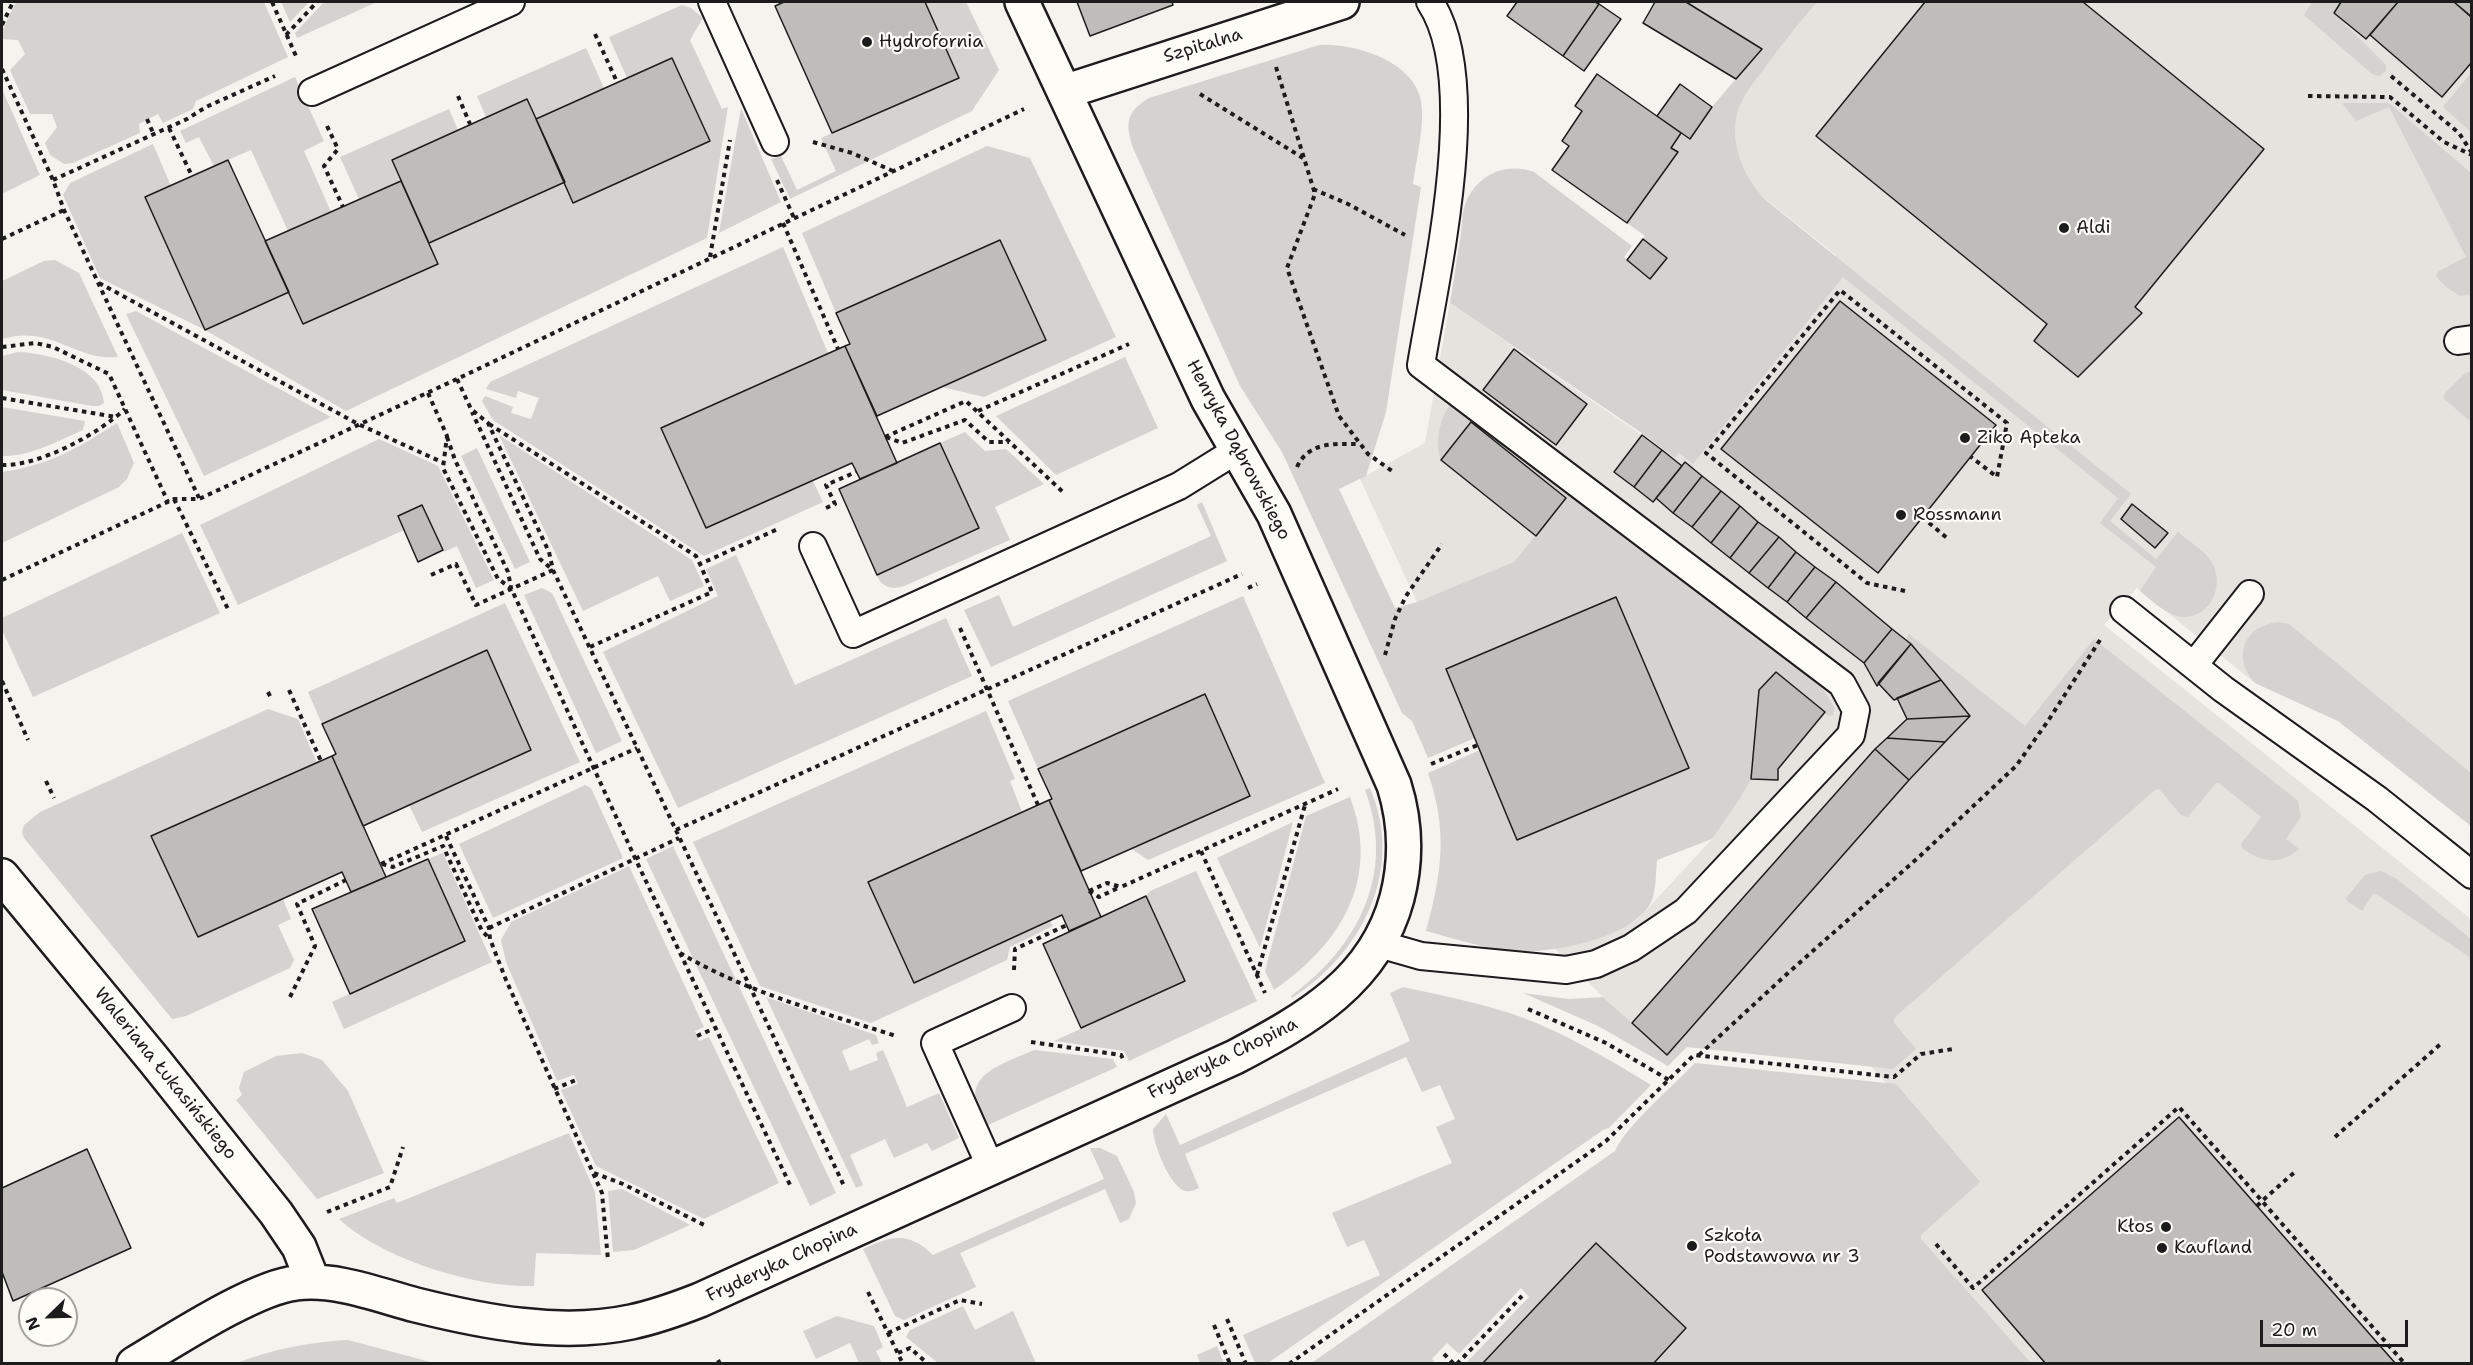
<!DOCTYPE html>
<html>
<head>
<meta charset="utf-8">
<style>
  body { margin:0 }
  #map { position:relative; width:2473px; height:1365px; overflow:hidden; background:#f4f3ee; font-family:"Shantell Sans",sans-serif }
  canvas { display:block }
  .frame { position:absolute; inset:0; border:3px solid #1c1c1c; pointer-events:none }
  .north { position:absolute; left:18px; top:1287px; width:60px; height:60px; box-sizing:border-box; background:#fdfcf7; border:2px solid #a3a29f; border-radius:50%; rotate:247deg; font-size:16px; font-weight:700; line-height:24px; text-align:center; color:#1c1c1c }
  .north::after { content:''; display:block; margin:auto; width:21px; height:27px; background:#1c1c1c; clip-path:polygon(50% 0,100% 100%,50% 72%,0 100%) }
  .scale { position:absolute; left:2260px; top:1320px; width:148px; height:27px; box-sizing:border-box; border:3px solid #1c1c1c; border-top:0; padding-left:8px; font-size:18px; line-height:21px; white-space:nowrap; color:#1c1c1c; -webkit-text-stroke:4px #fdfcf7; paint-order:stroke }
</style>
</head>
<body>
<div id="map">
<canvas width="2473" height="1365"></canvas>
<div class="frame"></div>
<div class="north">N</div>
<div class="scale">20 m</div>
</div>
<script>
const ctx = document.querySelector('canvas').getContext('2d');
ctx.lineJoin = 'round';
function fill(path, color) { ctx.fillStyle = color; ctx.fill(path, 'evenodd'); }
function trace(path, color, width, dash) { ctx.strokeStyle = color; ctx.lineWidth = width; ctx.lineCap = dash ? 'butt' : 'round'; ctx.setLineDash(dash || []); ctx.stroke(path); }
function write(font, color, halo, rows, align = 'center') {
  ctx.font = font + ' "Shantell Sans",sans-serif'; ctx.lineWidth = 4.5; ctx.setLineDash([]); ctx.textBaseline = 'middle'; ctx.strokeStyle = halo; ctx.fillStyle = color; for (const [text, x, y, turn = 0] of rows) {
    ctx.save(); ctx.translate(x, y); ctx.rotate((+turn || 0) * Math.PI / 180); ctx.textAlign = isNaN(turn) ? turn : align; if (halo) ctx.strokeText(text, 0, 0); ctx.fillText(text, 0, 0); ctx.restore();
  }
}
fill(new Path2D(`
  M1793,2H2471V826L2338,721L2255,683L2137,588L2104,625L2471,919V1363H2005L1900,1246L1973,1182L1847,1039L1974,714L1672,1059L1603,997L1554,948L1584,942L1616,931L1638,919L1712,839L1739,800L1594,530L1417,602L1360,479L1425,443L1450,303L1675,458L1836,255L1690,139L1712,107L1762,49Z`), '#e4e3de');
fill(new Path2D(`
  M16,2H264L288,57L196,101L193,109L163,123L158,114L139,124L140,133L73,163L64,164L50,155L45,143L57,127L52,114H30L10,70L25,54L18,40L2,39V31Z
  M281,2H309L290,22Z
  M324,2H377L297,38L295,33Z
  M925,2H966L999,70L972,111L790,199L771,159L781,156L797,190L836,171L821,138L958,78Z
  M1686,2H1817C1797,25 1778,49 1760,74C1753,83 1745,94 1740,105C1726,137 1743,179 1767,201L2131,494L2110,521L2156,559L2178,532C2188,541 2206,551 2212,563C2227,589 2205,626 2174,615C2161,610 2151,600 2140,591L2156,567L2100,523L2118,498L1843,277L1693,464L1679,453L1675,458L1643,434L1450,303C1454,280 1457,257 1461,234C1462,224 1462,211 1466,202C1478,174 1506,162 1534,172L1632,246L1624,257L1650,279L1667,258L1643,239L1645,236L1627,223L1678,152L1671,148L1681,133L1690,139L1712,107L1761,49Z
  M2312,2H2341L2334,13L2386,65V71L2379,76L2372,74L2304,15Z
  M682,5L691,8L703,18L690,40L722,109L728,107L707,238L346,411L205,330L100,278L63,195L70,183L153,144L171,186L145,198L204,330L289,292L303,324L438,263L429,243L565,182L574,202L709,141L672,58L627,78L609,37Z
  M1319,45C1356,43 1422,63 1422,110C1423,134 1416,160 1413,184L1421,187L1386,412L1366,476L1339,489L1395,608L1417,602L1514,562L1566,498L1471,422L1441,460C1434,443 1440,417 1452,402L1460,405L1809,676L1822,688L1834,707L1833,715L1828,716L1776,672L1760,690L1751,779L1739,800L1712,839L1657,860C1656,872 1656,886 1653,897C1641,937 1552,954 1515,951C1485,949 1456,939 1426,931C1442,872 1448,832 1428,773L1480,750L1689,767L1616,597L1446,669L1475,738L1428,758L1412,721L1402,713L1282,452L1240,386L1133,148C1125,123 1126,112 1149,98Z
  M586,48L604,88L536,119L527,99L486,117L477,96Z
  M2471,73V132L2443,107Z
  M295,77L324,141L304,151L331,212L288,231L251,150L214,166L199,137L186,143L180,131Z
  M2,89L40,175L2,194Z
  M2342,103H2389L2471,173V294L2461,296L2450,290L2439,280L2436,275L2439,271L2466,257L2389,107L2356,121Z
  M741,108L781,202L719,233Z
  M449,109L458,130L392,159L401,181L359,199L340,157Z
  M987,146L1030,158L1116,337L984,397L942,387L1046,340L1000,240L836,313L802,233Z
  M783,247L828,353L661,428L706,528L813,481L823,502L704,556L493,420L482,401L485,396L513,407L511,413L531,419L539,398L518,391L516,398L486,389L490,382Z
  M55,260L79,273L118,357C74,361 52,324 2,339V281L44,261Z
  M136,311L331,417L204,476L126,314Z
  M18,352C47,353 102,366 104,403L99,406H92L2,390V356Z
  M1125,357L1158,428L1056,475L996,416Z
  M2471,371V416L2469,420L2444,399V394L2464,374Z
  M2,407L85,421L83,430C58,441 29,457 2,456Z
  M117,423L134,463L127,479L119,487L2,543V472C50,465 76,449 117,423Z
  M965,432L985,451L1006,449L1044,484L995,507L1010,540L904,586C893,590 880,587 877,575L979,528L940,443Z
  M499,435L692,560L704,586L670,601L658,576L583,611Z
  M379,439L438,466L494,580L476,588L457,546L444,552L422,505L398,516L404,530L238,605L200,525Z
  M477,448L530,562L515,569L461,456Z
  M1202,502L1227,561L991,667L964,610L999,595L1013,627L1211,536L1197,505Z
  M182,533L220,613L33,697L2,630V618Z
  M736,555L795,685L946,618L972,676L678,808L603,652L718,596L706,569Z
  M542,588L552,593L622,741L596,753L524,595Z
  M1243,596L1325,783L1148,860L1132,849L1250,796L1205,695L1038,769L1008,701Z
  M505,603L580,762L422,832L409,805L531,750L487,651L322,724L308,692Z
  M2278,622L2289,624L2471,773V826L2338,721L2255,683C2231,657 2244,626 2278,622Z
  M1909,634L2025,726L2094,639L2298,801L2301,817L2286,839L2299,849C2280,866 2261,862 2242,848L2241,844L2261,817L2219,783H2216L2188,817L2181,815L2159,789L2155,790L1894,1018V1023L1916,1049L1893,1069L1687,1047L1668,1066L1598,1026L1523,993L1569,999L1603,997L1668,1055L1909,780L1970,716L1906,639Z
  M268,709L298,719L317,763L152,836L198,937L283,899L291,919L278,925L294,960L290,968L186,1016L172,1019L24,838L22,832L24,825L40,812Z
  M986,711L1015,779L1010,781L1022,812L868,882L1050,920L1053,926L1010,947L1007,960L871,1023L760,986L693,842Z
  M585,785L591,788L623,858L493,918L459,844Z
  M1370,788C1405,870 1362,953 1292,998L1291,996C1359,946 1396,873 1365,790Z
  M1350,797C1381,879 1341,944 1274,990L1265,971L1306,816Z
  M1293,822L1260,948L1217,858Z
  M673,846L836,1193L810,1206L646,859Z
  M443,853L492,962L344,1029L332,1002L465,941L428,859Z
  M629,866L704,1027L695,1031L699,1041L709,1037L779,1183L704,1219L596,1166L561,1090L578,1084L574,1075L557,1081L506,962L501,940L511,922Z
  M1196,871L1257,1001L1129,1061L1124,1051L1054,1041L1185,981L1146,896L1150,891Z
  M2381,871L2397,879L2471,939V958L2376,894H2373L2362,911L2347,901L2346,898L2365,875Z
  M1403,987C1449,997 1498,1006 1541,1025C1580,1042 1615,1063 1651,1085L1609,1128L1603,1130L1268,1363H1255L1243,1335L1380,1275L1364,1240L1347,1247L1332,1213L1452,1163L1436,1127L1455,1119L1440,1085L1422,1092L1406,1057L1185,1154L1199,1188C1195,1190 1190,1192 1185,1191C1170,1187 1153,1144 1153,1129L1166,1114L1180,1145L1410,1041L1390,993Z
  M766,997L876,1035L879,1043L872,1045L869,1039L842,1051L850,1071L878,1060L876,1053L883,1050L907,1107L939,1093L959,1138L932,1151L927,1143L894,1158L885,1139L850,1155L863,1185L856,1188Z
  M1034,1050L1113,1059L1117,1067L988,1125C953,1077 998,1066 1034,1050Z
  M302,1053L322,1060L348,1091L384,1173L317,1199L236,1100L242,1095L239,1088L244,1072L276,1056Z
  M1695,1063L1896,1084L1980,1182L1921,1235V1239L2031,1363H1653L1686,1328L1596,1243L1482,1363L1467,1362L1529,1297L1521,1288L1459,1354L1447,1343L1432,1359L1435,1363L1310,1364L1615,1151C1624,1128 1676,1083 1695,1063Z
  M569,1133L595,1192L601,1255L536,1253L534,1286C475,1288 382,1259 339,1219L394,1198L397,1203Z
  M1090,1148H1100L1117,1156L1134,1192L1136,1203L1129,1219L1120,1223L1105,1189L960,1253L976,1287L904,1320L895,1316L863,1249C892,1236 908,1231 933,1255L1104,1179Z
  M622,1189L690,1225L634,1250L613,1252L608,1191Z
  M963,1306L975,1330L1013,1311L1036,1363H938L906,1337L910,1330Z
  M837,1316L874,1326L883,1347L876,1351L882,1363H859L850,1343L816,1359L803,1331Z
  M348,1340L434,1363H237C274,1349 309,1342 348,1340Z
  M1217,1346L1224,1363H1200L1197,1355Z`), '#d4d3cf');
const building = new Path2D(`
  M784,2H925L959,78L832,133L775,6Z
  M1077,2H1172L1173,5L1090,36Z
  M1517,2H1595L1599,4L1563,56L1507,16Z
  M1655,2H1686L1762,49L1736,79L1643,23Z
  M1925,2H2083L2264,149L2135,307L2142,313L2078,377L2034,341L2047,324L1816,136Z
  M2341,2H2398L2366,39L2334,13Z
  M2398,2H2454L2472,17V62L2442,97L2370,35Z
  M2454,2H2472L2471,17Z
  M1599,4L1621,19L1584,71L1563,56Z
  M672,58L710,141L573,203L536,119Z
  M1597,74L1681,133L1671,148L1678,152L1627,223L1552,170L1569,146L1562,141L1582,111L1575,106Z
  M1680,84L1712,107L1690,139L1657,116Z
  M527,99L565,182L429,243L392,160Z
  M228,160L289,292L205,330L145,197Z
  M401,181L438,264L303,324L265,241Z
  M1643,239L1667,258L1650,279L1627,260Z
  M1000,240L1046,340L877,416L845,346L850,344L836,313Z
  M1840,301L1996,425L1878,573L1721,449Z
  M845,346L897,463L860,479L852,463L706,528L661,428Z
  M1514,349L1587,404L1556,445L1483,390Z
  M1471,422L1566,498L1536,536L1441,460Z
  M1642,435L1662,450L1634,487L1614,472Z
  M940,443L979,528L877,575L839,489Z
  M1662,450L1682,466L1653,502L1634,487Z
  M1685,462L1702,476L1673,513L1656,498Z
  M1702,476L1721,491L1692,527L1673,513Z
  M1721,491L1740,506L1711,543L1692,527Z
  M2132,504L2168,533L2155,548L2121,519Z
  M422,505L443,550L418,562L398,516Z
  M1740,506L1758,522L1730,558L1711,543Z
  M1758,522L1779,537L1749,573L1730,558Z
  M1779,537L1796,552L1768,588L1749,573Z
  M1796,552L1815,567L1787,602L1768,588Z
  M1815,567L1836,582L1806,618L1787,602Z
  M1836,582L1892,629L1864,663L1806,618Z
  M1616,597L1689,768L1517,840L1446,669Z
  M1892,629L1911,644L1877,686L1864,663Z
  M1911,644L1941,680L1894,700L1878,683Z
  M487,650L531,750L363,826L332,756L336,754L322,724Z
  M1776,672L1825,712L1778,769V780L1751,779L1759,690Z
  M1941,680L1970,716L1907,719L1897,698Z
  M1205,694L1250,796L1081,871L1049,800L1052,799L1038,769Z
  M1970,716L1945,742L1887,738L1907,719Z
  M1887,738L1945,742L1909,780L1875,749Z
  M1875,749L1909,780L1667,1055L1632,1023Z
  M332,756L386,877L351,892L342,872L198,937L151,836Z
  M1049,800L1101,917L1069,931L1062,915L914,983L868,882Z
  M428,859L465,941L350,994L312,909Z
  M1146,896L1185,981L1081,1028L1043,944Z
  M2179,1117L2257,1206L2396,1364H2046L1982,1290Z
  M87,1149L131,1248L13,1301L2,1272V1188Z
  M1596,1243L1686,1328L1653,1364H1482Z`);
fill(building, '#bebdba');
trace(building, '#1c1c1c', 1.5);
const lane = new Path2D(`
  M712,2L775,142
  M312,92L511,2
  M2458,341L2472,339
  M813,546L853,634L1179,486L1237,450
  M2124,610L2223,689L2377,799L2472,875
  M2194,665L2250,594
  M1379,944L1421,956L1566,970L1596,964L1631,948L1686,911L1851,735L1856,710L1842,684L1421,365C1436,274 1482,80 1430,2
  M991,1168L935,1043L1012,1008`);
const street = new Path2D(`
  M1064,92L1342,2
  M2,876L154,1060L276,1213L299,1247L313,1282
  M134,1364C173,1341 255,1287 296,1283C336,1278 378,1295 416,1305C484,1322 561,1337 631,1322C655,1317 677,1309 700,1300L1235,1057C1307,1019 1375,981 1397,898C1407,859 1406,823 1394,785L1274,514L1208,399L1022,2`);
trace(lane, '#1c1c1c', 30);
trace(street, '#1c1c1c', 38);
trace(new Path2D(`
  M272,2L296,56
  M2,25L13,2
  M595,34L617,82
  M286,35L317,2
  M1276,67L1315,194L1287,268L1339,416L1368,454L1395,473
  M2,69L53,180L64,210L199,498
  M2391,76L2459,133L2472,153
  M1200,94L1303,158
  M458,96L470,124
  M2308,96L2390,97L2444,142L2472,155
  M147,119L154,135
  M327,126L338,149L324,166L343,207
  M169,128L192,176
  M813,142L852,153L893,171
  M53,180L187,119L206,107L275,76
  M777,180L794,218
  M1313,189L1348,204L1405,235
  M783,223L838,349
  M2,239L64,210
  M710,257L730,140
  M99,283L358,424L444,463
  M2,347L35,343L53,347L109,374L168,502
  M457,379L471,409L488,423L549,552L553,570L845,1188
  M428,393L447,436L443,468L498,579L511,588L635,858L791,1187
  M2,398L116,417
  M978,411L1129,344
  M489,424L696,556L700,564
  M447,437L455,460L508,572L511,587
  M885,437L966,401L1065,494
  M886,437L902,443L965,420L989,442H1009
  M2,465C40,466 98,434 125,409
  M1297,467C1309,441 1335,444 1360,444
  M174,499L228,609
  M826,508L835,504L826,485L856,472
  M1922,517L1947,538
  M431,575L456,564L476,605L553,570L540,559L472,412
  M2,580L174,499H199L457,379L1024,109
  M1248,588L1257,584
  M1905,591L1867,583L1706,453L1840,290L2007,423L1997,477L1971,457
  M960,628L1038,805
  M590,647L712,592L700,564L778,529
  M1385,655L1395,619L1406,596L1442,544
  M2,681L28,740
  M289,690L321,761
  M268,692L271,698
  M1431,764L1478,745
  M46,781L54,798
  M676,830L1242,574
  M446,836L489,928L490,939L506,980L602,1193L608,1260
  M1201,851L1265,993
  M381,864L637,748
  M382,864L393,867L443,846L482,931L489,938
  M1089,891L1107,883L1121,887L1338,789
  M1089,891L1099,897L1120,887
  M489,928L679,838
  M680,953C748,993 822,1012 896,1036
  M1014,970L1015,949L1067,925
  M1257,975L1305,805
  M290,997L315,946L297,904L346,880
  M1528,1009L1606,1043L1669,1080
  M697,1036L715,1028
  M1031,1042L1121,1055L1124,1061
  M1699,1055L1788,973L1920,856L2016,766L2048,721L2100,640
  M554,1089L576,1080
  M2335,1137L2443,1042
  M594,1173L623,1184L706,1226
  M2257,1206L2262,1201L2405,1364
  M327,1212L390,1187L403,1147
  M1936,1244L1973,1288L2179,1107L2262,1201L2297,1170
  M868,1292L903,1364
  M1227,1319L1246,1364
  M1214,1325L1230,1364
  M888,1333L960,1300L982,1304
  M898,1353L910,1348L928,1364
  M1444,1354L1454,1364
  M718,1360L720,1364
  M1289,1364L1606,1141L1694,1055L1894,1077L1921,1054L1953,1049
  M1457,1364L1522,1296`), '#1c1c1c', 4, [4.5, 4.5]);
trace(lane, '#fdfcf7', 26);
trace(street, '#fdfcf7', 33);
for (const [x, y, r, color] of [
  [867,42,6,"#1c1c1c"],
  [2064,228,6,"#1c1c1c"],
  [1965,438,6,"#1c1c1c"],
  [1901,515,6,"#1c1c1c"],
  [2166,1227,6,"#1c1c1c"],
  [1692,1246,6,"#1c1c1c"],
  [2162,1248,6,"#1c1c1c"]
]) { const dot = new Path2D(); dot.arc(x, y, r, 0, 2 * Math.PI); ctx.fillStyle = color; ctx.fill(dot); trace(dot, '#fdfcf7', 2); }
write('18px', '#1c1c1c', '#fdfcf7', [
  ["Hydrofornia",879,42],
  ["Aldi",2076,228],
  ["Ziko Apteka",1977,438],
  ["Rossmann",1913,515],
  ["Kłos",2154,1227,"right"],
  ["Szkoła",1704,1236],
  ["Podstawowa nr 3",1704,1257],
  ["Kaufland",2174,1248]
], 'left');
write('18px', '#1c1c1c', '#fdfcf7', [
  ["Szpitalna",1203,46,-17],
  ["Henryka Dąbrowskiego",1238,450,62],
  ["Fryderyka Chopina",1223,1059,-26],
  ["Waleriana Łukasińskiego",165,1074,51],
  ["Fryderyka Chopina",782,1263,-25]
]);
</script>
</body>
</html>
